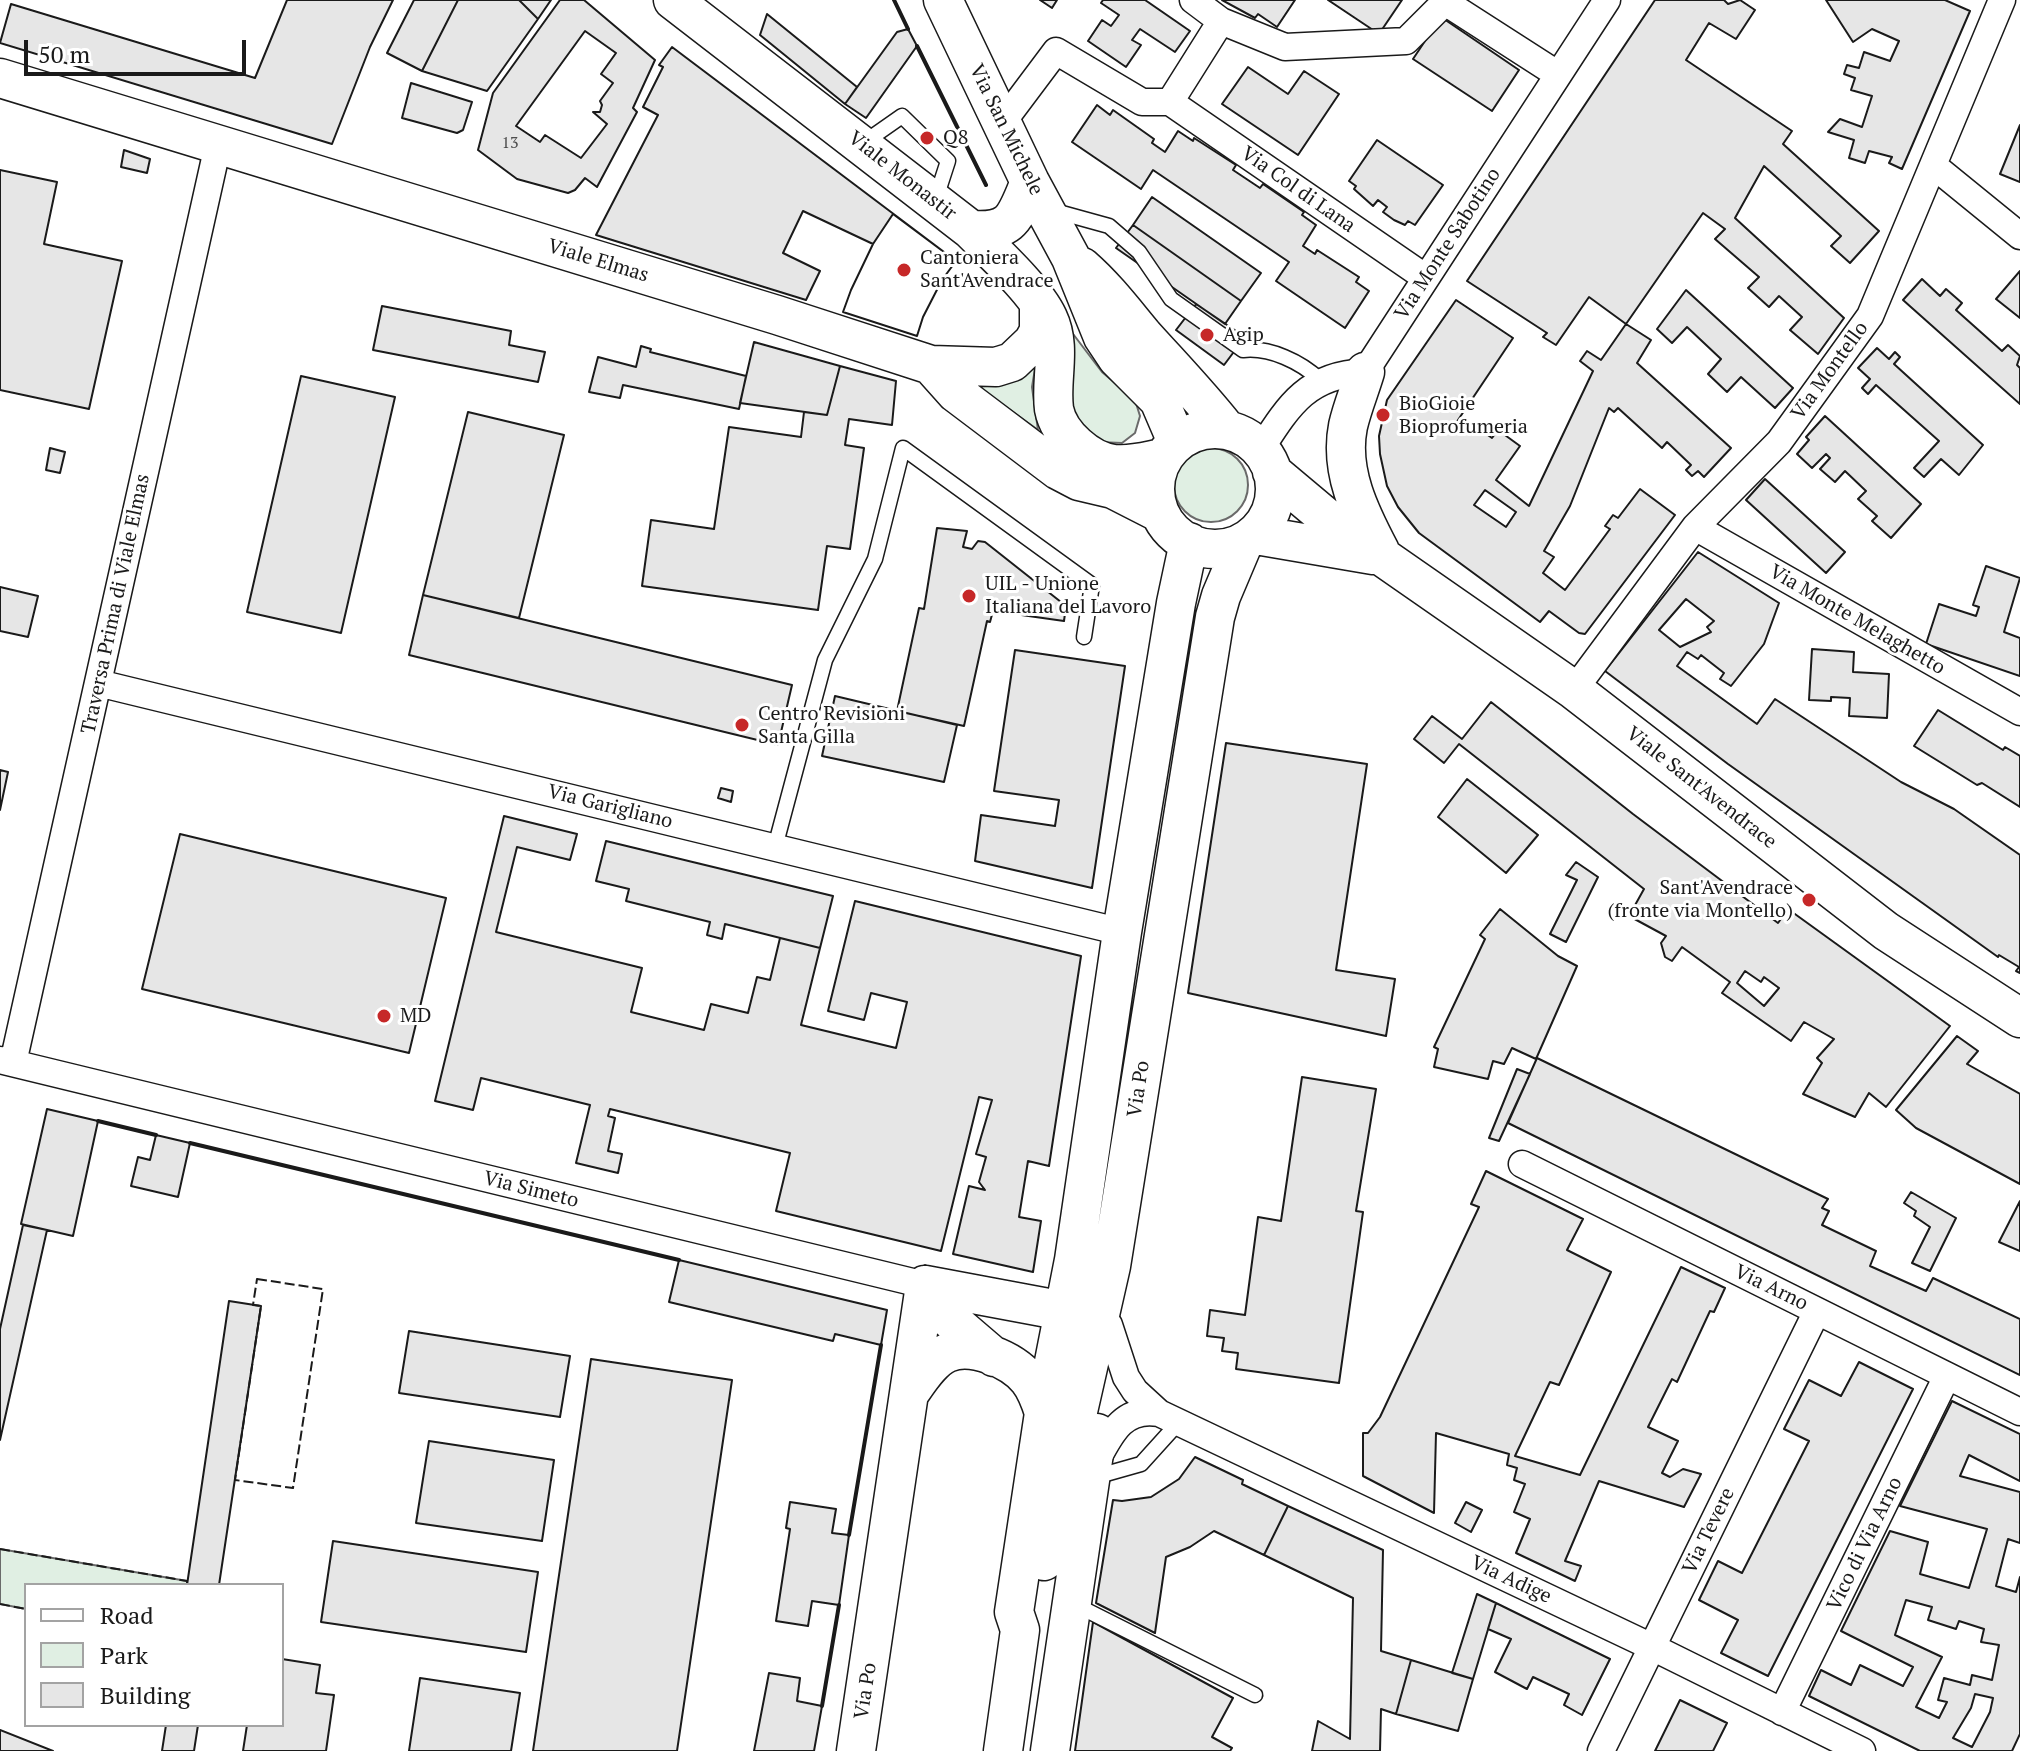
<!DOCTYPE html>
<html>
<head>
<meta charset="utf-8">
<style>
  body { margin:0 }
  #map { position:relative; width:2020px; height:1751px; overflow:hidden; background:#fff; font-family:"PT Serif",serif }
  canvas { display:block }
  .legend { position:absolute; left:24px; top:1583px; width:260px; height:144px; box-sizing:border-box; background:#fff; border:2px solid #a3a3a3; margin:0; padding:10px 14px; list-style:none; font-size:24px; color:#1a1a1a }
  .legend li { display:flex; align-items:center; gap:16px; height:40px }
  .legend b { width:40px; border:2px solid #a3a3a3 }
  .scale { position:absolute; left:24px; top:40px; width:222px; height:36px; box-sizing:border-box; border:4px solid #1a1a1a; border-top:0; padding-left:10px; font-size:24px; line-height:28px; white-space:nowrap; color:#1a1a1a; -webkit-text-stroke:6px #fff; paint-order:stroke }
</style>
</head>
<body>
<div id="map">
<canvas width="2020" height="1751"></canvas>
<ul class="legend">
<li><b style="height:10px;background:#fff"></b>Road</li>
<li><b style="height:22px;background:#e0efe3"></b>Park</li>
<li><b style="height:22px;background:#e6e6e6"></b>Building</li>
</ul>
<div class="scale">50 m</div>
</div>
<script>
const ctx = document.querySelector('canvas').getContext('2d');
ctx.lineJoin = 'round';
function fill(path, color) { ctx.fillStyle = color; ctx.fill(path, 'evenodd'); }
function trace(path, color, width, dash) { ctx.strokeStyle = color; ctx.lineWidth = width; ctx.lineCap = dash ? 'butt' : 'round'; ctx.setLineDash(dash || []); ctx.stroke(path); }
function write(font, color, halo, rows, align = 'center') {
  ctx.font = font + ' "PT Serif",serif'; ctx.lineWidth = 6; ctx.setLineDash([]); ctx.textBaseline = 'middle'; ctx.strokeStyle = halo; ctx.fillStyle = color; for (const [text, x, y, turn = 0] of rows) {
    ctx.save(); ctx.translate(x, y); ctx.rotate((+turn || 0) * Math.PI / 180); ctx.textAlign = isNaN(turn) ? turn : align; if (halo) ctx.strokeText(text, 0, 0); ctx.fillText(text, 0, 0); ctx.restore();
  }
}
const green = new Path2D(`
  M1067,326L1102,372L1135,400L1140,416L1135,433L1122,443L1098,442L1071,415Z
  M1037,357L1032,387L1038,430L970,381Z
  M1174 485a37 37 0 1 1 74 0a37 37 0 1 1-74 0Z
  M0,1549L187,1581V1585H26V1609L0,1604Z`);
fill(green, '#e0efe3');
trace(green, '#6a6a6a', 2);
const building = new Path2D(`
  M287,0H393L370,47L332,144L0,43L11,4L255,78Z
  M414,0H458L422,71L387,53Z
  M458,0H519L538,19L487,91L422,71Z
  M519,0H551L538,19Z
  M560,0H584L655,60L633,108L637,112L597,187L585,178L575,190L568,193L517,179L478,150L493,93ZM585,31L616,53L601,74L613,83L600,101L602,105L600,112H593L607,124L581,158L545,135L540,142L516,126Z
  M1040,0H1057L1052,8Z
  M1103,0H1145L1190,31L1175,52L1140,29L1132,40L1141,45L1126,67L1088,41L1102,20L1111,26L1119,15L1101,3Z
  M1222,0H1295L1277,27L1258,14L1255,18Z
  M1328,0H1402L1379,34Z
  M1655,0H1724L1728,4L1740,0L1755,10L1736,39L1709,23L1686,60L1792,131L1783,144L1879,231L1850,263L1831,246L1841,236L1764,166L1735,218L1844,318L1818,354L1790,330L1802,317L1779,296L1769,307L1748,288L1759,277L1715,239L1725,229L1703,213L1626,324L1589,297L1556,345L1543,337L1547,333L1467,281Z
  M1826,0H1945L1970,11L1902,169L1889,163L1892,157L1869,151L1865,163L1849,158L1854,140L1828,132L1840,119L1862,127L1872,96L1851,90L1855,78L1844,74L1847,65L1859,68L1864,52L1890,61L1899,41L1872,29L1853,42Z
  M767,14L857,87L845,104L760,35Z
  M1441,17L1519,70L1492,111L1413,59Z
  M908,29L917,46L866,118L845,104L897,32Z
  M672,47L956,261L942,280L923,317L917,336L843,312L851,290L873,244L803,211L783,253L820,271L806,300L596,235L658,115L643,107L663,67L659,65Z
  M1248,67L1288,94L1304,71L1339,94L1298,155L1222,104Z
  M411,83L472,102L463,130L457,133L402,118Z
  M1097,105L1110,115L1113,110L1154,139L1152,143L1165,152L1178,131L1193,141L1194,138L1236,165L1233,170L1260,188L1263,184L1304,212L1302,215L1316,225L1303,246L1315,254L1317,250L1359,277L1356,282L1369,291L1345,328L1276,281L1289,262L1153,170L1141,189L1072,142Z
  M2020,125V182L2000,174Z
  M1377,140L1443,185L1415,225L1408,221L1405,225L1394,220L1383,212L1387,207L1378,200L1373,206L1354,189L1356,186L1349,181Z
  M124,150L150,159L147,173L121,167Z
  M0,170L57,182L44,244L122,261L89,409L0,390Z
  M1152,197L1261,273L1241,301L1133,225Z
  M893,214L956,261L942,280L923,317L917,336L843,312L851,290L873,244Z
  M1133,225L1241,301L1225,324L1116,248Z
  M2020,271V318L1996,299Z
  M1922,279L1940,296L1946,289L1962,303L1956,310L2002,351L2008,345L2020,356L2017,365L2020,368V404L1903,300Z
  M1686,290L1793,388L1775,408L1741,377L1727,392L1708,374L1721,359L1687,327L1672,343L1657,329Z
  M1456,300L1513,338L1456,423L1471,432L1475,426L1492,438L1498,430L1520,446L1496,480L1529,506L1593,371L1580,361L1587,351L1601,360L1626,324L1651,340L1637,363L1731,448L1704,477L1698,471L1692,476L1686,470L1691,465L1667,442L1662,448L1618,408L1614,412L1609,408L1570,506L1544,551L1554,557L1543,573L1565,590L1610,529L1605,526L1613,515L1618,518L1640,489L1675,515L1585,634L1579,633L1549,611L1540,622L1419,533L1398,507L1387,486L1380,454L1379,436L1387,400ZM1485,490L1516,512L1506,527L1474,505Z
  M1196,304L1245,337L1224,365L1176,330Z
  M382,306L511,331L509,345L545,352L538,382L373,350Z
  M754,342L840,366L827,415L740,403Z
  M641,346L651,349L650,352L746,376L739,409L623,385L620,398L589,392L598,357L636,367Z
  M1877,348L1889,359L1895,352L1900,357L1894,364L1983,445L1959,475L1941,459L1924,477L1914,468L1939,441L1876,385L1868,394L1862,388L1870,379L1858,368Z
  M840,366L896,381L892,425L849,419L845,445L864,448L850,549L827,546L818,610L642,586L651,520L714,529L729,427L801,437L804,412L827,415Z
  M301,376L395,397L341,633L247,612Z
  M468,412L564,435L519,618L423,595Z
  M1825,416L1921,504L1891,538L1872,521L1877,516L1858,499L1866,491L1845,471L1835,482L1820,469L1830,458L1826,454L1812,468L1797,454L1809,440L1806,437Z
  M50,448L65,452L60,473L46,470Z
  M1765,479L1845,552L1826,573L1746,500Z
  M937,528L967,531L963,547L972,549L978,541L985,542L1066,606L1064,621L993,611L990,622L987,621L964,726L897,711L919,608L924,609Z
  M1698,552L1779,603L1764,644L1731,686L1720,679L1724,673L1701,655L1698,659L1687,652L1677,666L1757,724L1775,699L1901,782L1954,809L2020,855V973L2016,971L2019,967L1999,955L1998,957L1728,764L1605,671ZM1686,599L1714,621L1707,627L1711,632L1680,647L1659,630Z
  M1986,566L2020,578L2004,632L2020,638V676L1926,644L1939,604L1976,616L1979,607L1973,605Z
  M0,587L38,596L28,637L0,631Z
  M423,595L792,685L778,745L409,655Z
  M1812,649L1854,652L1853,672L1889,674L1887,718L1849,716L1850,698L1831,697V701L1809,700Z
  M1015,650L1125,666L1092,888L975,861L981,815L1055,826L1059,800L994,791Z
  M835,696L957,725L944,782L822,756Z
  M1491,702L1633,814L1778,923L1788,909L1950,1026L1886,1107L1869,1093L1855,1117L1803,1094L1822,1063L1817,1058L1834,1039L1804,1022L1791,1041L1722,993L1730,982L1682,947L1672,961L1665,957L1661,943L1666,936L1629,916L1644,889L1459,744L1444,763L1414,739L1432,716L1462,739ZM1745,971L1761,982L1764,977L1779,988L1764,1006L1737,983Z
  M1938,710L2003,750L2005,747L2020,756V807L1982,783L1977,785L1914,746Z
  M1226,743L1367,764L1336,970L1395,979L1386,1036L1188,993Z
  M0,770L8,772L0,810Z
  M1467,779L1538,835L1506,873L1438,817Z
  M721,788L733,791L731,802L718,798Z
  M504,816L577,834L570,860L517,847L496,932L642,968L631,1012L704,1030L711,1004L748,1013L757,977L770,980L780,938L820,948L801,1025L896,1048L907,1002L871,993L864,1020L828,1011L855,901L1081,956L1049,1166L1028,1161L1019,1217L1041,1221L1033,1272L953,1254L969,1186L985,1190L979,1182L986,1157L976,1154L992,1100L979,1097L941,1251L776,1211L790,1153L610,1109L608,1116L615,1118L608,1151L622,1154L618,1173L576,1163L590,1105L481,1078L473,1110L435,1101Z
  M180,834L446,898L409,1053L142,989Z
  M606,841L833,896L820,948L725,924L722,939L707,935L710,922L626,901L629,889L596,881Z
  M1576,862L1598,877L1566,942L1550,934L1577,880L1566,875Z
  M1500,909L1558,956L1577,966L1536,1059L1512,1048L1504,1064L1493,1061L1488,1079L1434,1067L1438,1049L1434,1047L1485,939L1480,935Z
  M1957,1036L1978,1051L1967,1064L2020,1094V1184L1916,1128L1896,1110Z
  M1537,1058L1828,1199L1822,1208L1829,1211L1822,1225L1876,1251L1870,1266L1926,1291L1933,1278L2020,1319V1375L1508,1123Z
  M1517,1069L1530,1074L1499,1141L1489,1138Z
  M1302,1077L1376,1089L1356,1211L1363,1212L1339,1383L1236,1369L1238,1353L1222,1351L1224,1338L1207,1336L1210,1310L1245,1315L1258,1217L1281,1221Z
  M47,1109L98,1121L73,1236L21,1224Z
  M156,1135L190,1143L178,1197L131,1186L138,1157L150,1160Z
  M1486,1171L1583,1219L1567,1250L1611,1272L1559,1385L1550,1382L1515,1456L1580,1475L1681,1267L1725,1288L1714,1312L1710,1311L1677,1382L1672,1379L1648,1427L1678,1441L1662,1473L1670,1477L1683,1469L1701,1474L1684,1507L1599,1481L1565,1561L1581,1566L1575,1581L1516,1553L1530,1519L1514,1512L1525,1484L1514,1480L1517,1468L1507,1465L1509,1454L1436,1433L1434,1513L1363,1476V1433H1368L1380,1417L1479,1207L1471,1204Z
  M1911,1192L1956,1218L1930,1271L1912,1263L1930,1227L1914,1216L1916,1211L1904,1203Z
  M2020,1201V1251L1999,1242Z
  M23,1225L47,1230L0,1440V1329Z
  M679,1260L887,1310L881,1345L835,1334L833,1341L669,1302Z
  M229,1301L261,1306L219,1585H187Z
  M409,1331L570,1356L560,1417L399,1393Z
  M591,1359L732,1380L677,1751H533Z
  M1859,1362L1913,1389L1768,1676L1721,1653L1738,1620L1699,1600L1718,1561L1742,1573L1809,1441L1784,1429L1809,1380L1841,1396Z
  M1952,1401L2020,1434V1481L1969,1455L1960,1476L2020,1492V1543L2008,1539L1996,1586L2016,1592L2020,1577V1734L2012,1751H1920L1809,1696L1821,1670L1851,1685L1860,1665L1903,1686L1913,1667L1841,1631L1890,1531L1928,1542L1920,1574L1969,1588L1987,1529L1900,1506ZM1906,1600L1932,1607L1928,1620L1956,1629L1959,1621L1984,1629L1981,1642L1999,1645L1992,1680L1972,1675L1970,1685L1944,1678L1938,1700L1947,1702L1939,1718L1916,1707L1942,1657L1895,1635ZM1975,1694L1993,1698L1990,1712L1972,1747L1953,1738L1971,1708Z
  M429,1441L554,1460L542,1541L416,1523Z
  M1195,1457L1243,1480L1242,1484L1288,1506L1264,1555L1214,1531L1190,1547L1166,1557L1155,1633L1096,1603L1113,1500L1122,1501L1151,1497L1179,1479Z
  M790,1502L836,1509L832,1533L849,1535L839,1605L812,1601L808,1626L776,1621L790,1529L786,1528Z
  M1466,1502L1482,1510L1471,1532L1455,1523Z
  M1288,1506L1383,1550L1381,1651L1411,1660L1396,1714L1381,1709L1380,1751H1312L1318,1721L1350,1739L1353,1598L1264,1555Z
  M333,1541L538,1572L526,1652L321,1622Z
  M1477,1594L1496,1603L1473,1679L1452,1673Z
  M1496,1603L1610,1659L1582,1715L1564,1705L1569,1694L1533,1677L1527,1689L1495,1672L1511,1639L1488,1629Z
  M1093,1622L1233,1698L1212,1737L1232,1748L1230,1751H1075Z
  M282,1659L320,1665L316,1693L334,1695L326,1751H243L247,1725H282Z
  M1411,1660L1473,1679L1458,1731L1396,1714Z
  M769,1673L800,1678L797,1701L822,1706L814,1751H754Z
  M420,1678L520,1693L511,1751H409Z
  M1680,1700L1727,1723L1713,1751H1655Z
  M166,1725H198L194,1751H162Z
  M0,1730L53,1751H0Z`);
fill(building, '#e6e6e6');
trace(building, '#1a1a1a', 2);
const lane = new Path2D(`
  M862,144L902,116L948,161L936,198
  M1051,210L1109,226L1139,252L1171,299L1243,350C1270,347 1301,362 1320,380
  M775,847L825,660L875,559L903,448L1092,585L1084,637
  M1095,1477L1141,1464L1179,1422
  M1076,1605L1255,1695`);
const street = new Path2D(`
  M1193,0L1221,21L1285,47L1406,41L1445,2L1557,74
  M1170,102L1221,21
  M1002,123L1056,51L1142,102H1170L1426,278
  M1934,166L2020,236
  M1260,450C1289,405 1307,375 1365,372L1607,0
  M1695,527L2020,712
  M98,683L1122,932
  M1574,690L1695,527L1779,442L1870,316L2002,0
  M0,1060L925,1285
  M13,1063L218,145
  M1522,1164L2020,1412
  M1109,1325L1126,1377L1135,1391L1159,1413
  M1098,1458C1112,1431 1125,1407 1159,1413L1652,1647L1862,1751
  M1782,1712L1947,1376
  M1601,1751L1817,1311`);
const secondary = new Path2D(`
  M673,0L971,230C994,253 1035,290 1048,318C1062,347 1050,379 1054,409C1059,435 1089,461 1114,464C1131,466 1147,461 1163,458
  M943,0L1030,182L1071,258L1103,337L1117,358L1159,400L1177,442
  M0,78L777,315L931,365L956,393L1058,470L1079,481L1113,489L1160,513
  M971,230C1014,233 1015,216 1030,182
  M1082,267C1106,288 1124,312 1144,336C1172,367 1200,396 1226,429
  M931,365L996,367L1012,362L1033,342L1039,331V303
  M1365,372C1360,389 1352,408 1348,426C1339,471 1360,513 1380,551
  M1155 489a60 60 0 1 1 120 0a60 60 0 1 1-120 0Z
  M1272,472L1328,519L1574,690L1886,931L2020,1018
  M1256,535L1373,555
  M925,1285L1064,1311
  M925,1285L945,1315L994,1357
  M909,1394C919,1380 931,1360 947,1353C972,1342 1012,1360 1028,1379C1036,1389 1040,1400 1044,1413
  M1044,1561L1111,1266L1215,617L1221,596L1243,544
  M856,1751L925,1285
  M1003,1751L1020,1630L1014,1612L1044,1413L1074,1260L1122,932L1176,603L1189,542
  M1050,1751L1097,1433`);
trace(lane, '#1a1a1a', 17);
trace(street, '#1a1a1a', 29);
trace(secondary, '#1a1a1a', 41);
trace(lane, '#fff', 14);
trace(street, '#fff', 26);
trace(secondary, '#fff', 38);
trace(new Path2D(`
  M257,1279L323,1289L293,1488L235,1480L261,1306L253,1305Z
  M0,1549L187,1581V1585
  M0,1604L26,1609`), '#1a1a1a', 2, [10, 4]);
trace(new Path2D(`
  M894,0L908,29
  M917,46L986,185
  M98,1121L156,1135
  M190,1143L679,1260
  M849,1535L881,1345
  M822,1706L839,1605`), '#1a1a1a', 4);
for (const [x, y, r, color] of [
  [927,138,8,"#c62828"],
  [904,270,8,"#c62828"],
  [1207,335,8,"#c62828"],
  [1383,415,8,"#c62828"],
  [969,596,8,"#c62828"],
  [742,725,8,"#c62828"],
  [1809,900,8,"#c62828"],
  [384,1016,8,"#c62828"]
]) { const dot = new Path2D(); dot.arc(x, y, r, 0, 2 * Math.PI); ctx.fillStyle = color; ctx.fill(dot); trace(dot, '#fff', 3); }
write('16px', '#4d4d4d', null, [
  ["13",510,143]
]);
write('20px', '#1a1a1a', '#fff', [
  ["Via San Michele",1006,130,64],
  ["Viale Monastir",902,176,38],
  ["Via Col di Lana",1298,190,35],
  ["Via Monte Sabotino",1448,244,-57],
  ["Viale Elmas",598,261,17],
  ["Via Montello",1830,371,-54],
  ["Traversa Prima di Viale Elmas",116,604,-78],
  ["Via Monte Melaghetto",1857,620,30],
  ["Viale Sant'Avendrace",1701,788,38],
  ["Via Garigliano",610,807,14],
  ["Via Po",1139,1089,-81],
  ["Via Simeto",531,1190,14],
  ["Via Arno",1771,1288,26],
  ["Via Tevere",1709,1531,-64],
  ["Vico di Via Arno",1865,1544,-64],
  ["Via Adige",1511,1580,25],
  ["Via Po",866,1691,-81]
]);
write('20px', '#1a1a1a', '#fff', [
  ["Q8",943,138],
  ["Cantoniera",920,258],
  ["Sant'Avendrace",920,281],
  ["Agip",1223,335],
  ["BioGioie",1399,404],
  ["Bioprofumeria",1399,427],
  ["UIL - Unione",985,584],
  ["Italiana del Lavoro",985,607],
  ["Centro Revisioni",758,714],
  ["Santa Gilla",758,737],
  ["Sant'Avendrace",1793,888,"right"],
  ["(fronte via Montello)",1793,911,"right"],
  ["MD",400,1016]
], 'left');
</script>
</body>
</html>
